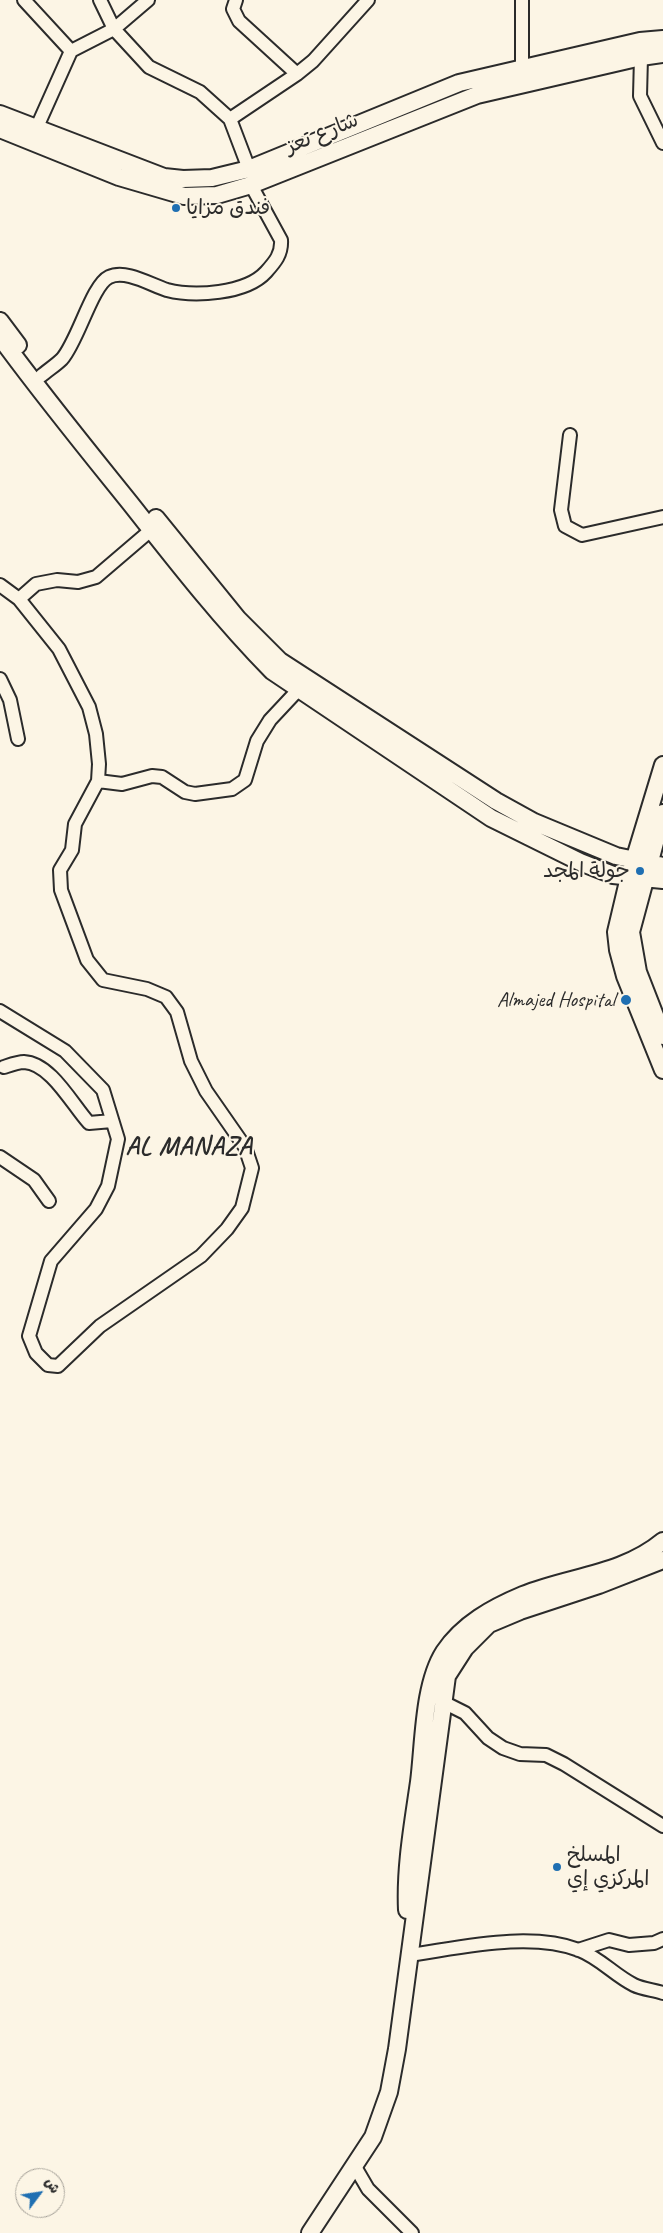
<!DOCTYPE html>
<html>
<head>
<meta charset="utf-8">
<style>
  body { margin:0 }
  #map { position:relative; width:663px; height:2233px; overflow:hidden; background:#fcf5e5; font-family:Caveat,"Playpen Sans Arabic",sans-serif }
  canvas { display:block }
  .north { position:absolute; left:15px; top:2168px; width:50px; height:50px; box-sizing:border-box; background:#fcf5e5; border:1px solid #a8a49b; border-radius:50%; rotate:59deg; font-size:14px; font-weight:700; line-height:20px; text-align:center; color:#2b2b2b }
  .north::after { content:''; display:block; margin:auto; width:18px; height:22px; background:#1f6fb2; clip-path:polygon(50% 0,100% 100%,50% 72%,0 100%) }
</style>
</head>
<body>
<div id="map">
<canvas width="663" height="2233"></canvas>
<div class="north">ش</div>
</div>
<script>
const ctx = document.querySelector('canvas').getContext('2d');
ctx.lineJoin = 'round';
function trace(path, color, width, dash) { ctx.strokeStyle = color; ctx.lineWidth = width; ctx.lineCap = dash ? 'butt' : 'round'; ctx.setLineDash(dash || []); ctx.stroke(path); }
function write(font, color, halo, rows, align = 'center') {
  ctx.font = font + ' Caveat,"Playpen Sans Arabic",sans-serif'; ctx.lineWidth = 4; ctx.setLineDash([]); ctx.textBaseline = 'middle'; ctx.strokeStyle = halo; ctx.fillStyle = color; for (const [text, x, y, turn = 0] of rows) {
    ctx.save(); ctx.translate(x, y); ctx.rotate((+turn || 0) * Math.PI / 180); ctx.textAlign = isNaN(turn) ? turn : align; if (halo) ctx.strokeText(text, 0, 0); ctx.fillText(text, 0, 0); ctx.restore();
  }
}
const minor = new Path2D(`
  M24,0L71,51
  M100,0L114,29L149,67L200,92L230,119L249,169
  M236,0L233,9L239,21L297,74
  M522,0V77
  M641,57L640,96L663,143
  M230,119L297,74L313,61L368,0
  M37,127L71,51L114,29L148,0
  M41,376C48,370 56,365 62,359C78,341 92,285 109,277C126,269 151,285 167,290C194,297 246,294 266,272C275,262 282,254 281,240L251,185
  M570,435L561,510L565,526L582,535L663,517
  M0,585L19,599L59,649L89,707L96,734L99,764L98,781L75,824L72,850L60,870L61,890L87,960L103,980L147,989L166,997L177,1012L191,1061L206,1091L245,1147L252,1168L242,1208L227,1229L201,1256L100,1326L58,1366L48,1365L36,1353L29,1336L51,1261L96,1209L108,1186L118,1139L103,1090L65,1051L0,1011
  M19,599L36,584L57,580L78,582L96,577L151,530
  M0,679L10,700L18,739
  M98,781L122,784L152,776L162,777L185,792L195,794L232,789L245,780L257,741L270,720L299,689
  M4,1067C10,1065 18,1062 24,1062C51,1063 73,1106 89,1123L112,1121
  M0,1157L34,1180L49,1201
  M443,1702L465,1713L488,1738L503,1748L520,1754L546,1755L564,1764L663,1826
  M578,1950L609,1940L629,1945L654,1943L663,1939
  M409,1955C460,1948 529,1931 579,1950C600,1958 614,1975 634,1985C642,1989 654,1990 663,1993
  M354,2165L368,2189L412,2233`);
const major = new Path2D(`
  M0,114L164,177L183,179L212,178L249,169L459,83L640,41L663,39
  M0,129L119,177L184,196L217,195L251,185L477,95L641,57L663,54
  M0,321L18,345
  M0,337C43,396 89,452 134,508C178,564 222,620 272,671L491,818L580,862L613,875L663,880
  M156,518L238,619L280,661L496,801L534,822L616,856L663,866
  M663,765L629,877L616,932L618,950L625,976L663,1070
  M663,813L631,932L638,972L663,1036
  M407,1910C405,1867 413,1824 419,1782C424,1743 423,1685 444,1652C463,1624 492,1608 523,1595C570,1576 622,1575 663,1541
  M310,2233L373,2137L389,2092L397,2049L447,1676L465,1648L489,1624L520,1611L599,1585L663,1560`);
trace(minor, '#2b2b2b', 16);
trace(major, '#2b2b2b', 20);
trace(minor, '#fcf5e5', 12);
trace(major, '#fcf5e5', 16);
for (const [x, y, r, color] of [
  [176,208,5,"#1f6fb2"],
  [640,871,5,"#1f6fb2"],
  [626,1000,6,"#1f6fb2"],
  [557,1867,5,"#1f6fb2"]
]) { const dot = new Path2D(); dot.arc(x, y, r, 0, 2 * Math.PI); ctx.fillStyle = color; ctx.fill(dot); trace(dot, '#fcf5e5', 2); }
write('21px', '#2b2b2b', '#fcf5e5', [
  ["شارع تعز",322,134,-22]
]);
write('21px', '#2b2b2b', '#fcf5e5', [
  ["فندق مزايا",186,208],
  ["جولة المجد",630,871,"right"],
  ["Almajed Hospital",615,1000,"right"],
  ["المسلخ",567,1855],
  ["المركزي إي",567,1879]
], 'left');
ctx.letterSpacing = '1px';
write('bold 26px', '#2b2b2b', '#fcf5e5', [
  ["AL MANAZA",189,1147]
]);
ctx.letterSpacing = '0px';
</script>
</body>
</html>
